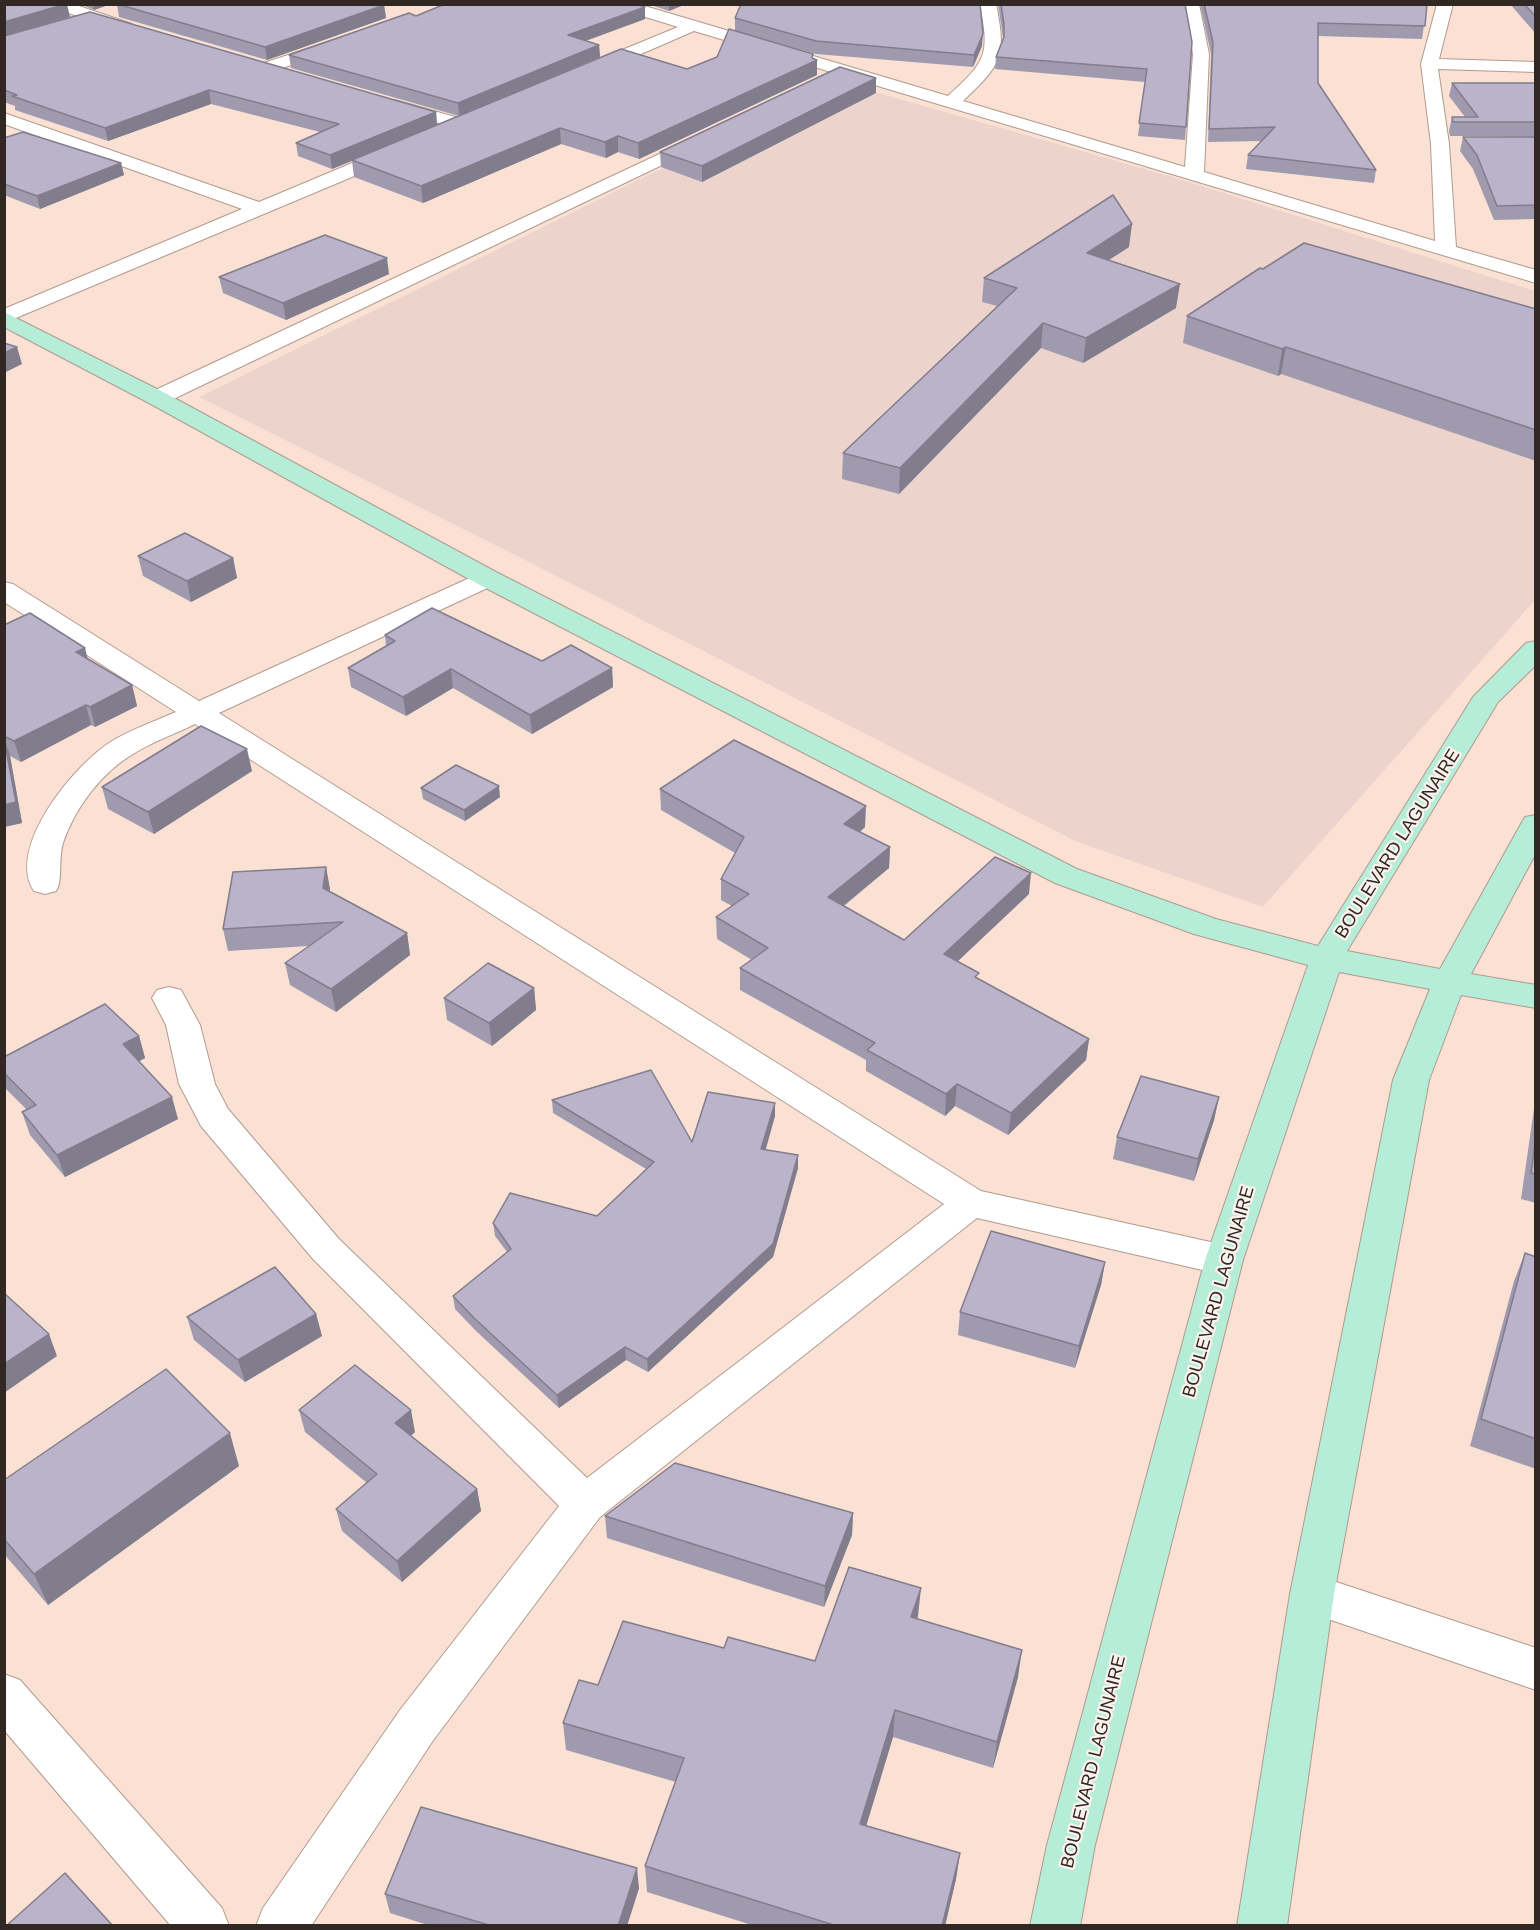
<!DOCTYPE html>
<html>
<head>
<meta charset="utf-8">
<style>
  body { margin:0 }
  #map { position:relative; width:1540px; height:1930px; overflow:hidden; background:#fbe1d4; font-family:Helvetica,sans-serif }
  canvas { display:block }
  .frame { position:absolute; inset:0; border:6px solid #322823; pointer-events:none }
</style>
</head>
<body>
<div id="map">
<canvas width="1540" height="1930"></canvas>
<div class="frame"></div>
</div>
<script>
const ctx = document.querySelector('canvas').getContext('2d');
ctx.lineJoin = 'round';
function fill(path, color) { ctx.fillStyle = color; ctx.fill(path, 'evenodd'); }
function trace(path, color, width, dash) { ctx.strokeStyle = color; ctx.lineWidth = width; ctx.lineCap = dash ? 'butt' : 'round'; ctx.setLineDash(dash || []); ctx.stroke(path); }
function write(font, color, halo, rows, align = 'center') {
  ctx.font = font + ' Helvetica,sans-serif'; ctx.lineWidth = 4.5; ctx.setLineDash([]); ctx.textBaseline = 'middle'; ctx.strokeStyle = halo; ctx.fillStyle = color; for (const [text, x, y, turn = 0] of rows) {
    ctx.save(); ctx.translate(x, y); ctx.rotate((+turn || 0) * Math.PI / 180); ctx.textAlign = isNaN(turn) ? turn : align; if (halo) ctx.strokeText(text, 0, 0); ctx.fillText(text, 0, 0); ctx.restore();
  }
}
fill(new Path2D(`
  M847,84L1176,178L1535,291V600L1263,907L1075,841L531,563L199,397L646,176Z`), '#ecd4cd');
const street = new Path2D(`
  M48,4H73L132,24L134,27L132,30H120L50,7Z
  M611,4H638L948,96C986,61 990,56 980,4H996C1007,57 1001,65 963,101L1185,167L1193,54L1183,4H1199L1209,54L1204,172L1435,241L1431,144L1421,64L1437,4H1453L1439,59L1536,62V72L1438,69L1449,144L1456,247L1536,270V283L694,31L595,74H583L581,70L583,66L678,27L613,7Z
  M333,40L341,45L339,49L267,73L261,72L259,68L261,64Z
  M395,100L466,120L469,124L466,128L460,129L389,109L386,105L389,101Z
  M4,113L259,202L388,148H402L404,152L402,156L4,323V309L242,209L4,124Z
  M700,135L706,136L709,140L706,144L165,403L157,405L149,403L146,398L149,393Z
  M487,570L496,572L500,578L496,584L219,713L981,1191L1224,1245L1238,1249L1243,1260L1238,1271L1224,1275L977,1218L600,1517L432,1742L311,1926H256L263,1908L400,1710L559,1506L313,1259L201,1126L179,1084L166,1025L152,998L157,990L169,987L181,990L200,1025L215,1084L228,1109L339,1239L587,1478L944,1204L195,724C175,734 152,742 133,754C101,773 75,808 63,843C58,859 63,881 56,891L45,894L34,891C5,847 76,763 112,741C132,729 155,721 176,712L4,602V582L13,584L199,701Z
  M1312,1574L1536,1648V1690L1296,1608L1290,1594L1296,1580Z
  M4,1674L20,1680L222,1908L229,1926H171L4,1730Z`);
const secondary = new Path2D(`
  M4,312L165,393L496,572L1077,869L1216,919L1318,946L1473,697L1526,643L1536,641V665L1498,702L1347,951L1440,969L1521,824L1525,817L1536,815V853L1471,974L1536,985V1008L1461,995L1429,1080L1334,1594L1287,1926H1237L1290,1594L1393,1080L1430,989L1339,972L1243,1260L1095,1845L1080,1926H1030L1047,1845L1205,1260L1308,965L1194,934L1055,883L478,584L149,403L4,327Z`);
trace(street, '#b19a8e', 2);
trace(secondary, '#b19a8e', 2);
fill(street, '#fff');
fill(secondary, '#b5edd8');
fill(new Path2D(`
  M80,4H111L94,10Z
  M117,4L384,5L386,18L267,60L119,17Z
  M648,4H686L669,11Z
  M998,4H1185L1186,127L1185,140L1138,136L1145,82L995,69L996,57L1003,38Z
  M1200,4H1427L1422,39L1318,36V83L1376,170L1374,183L1246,169L1248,155L1262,141L1208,142L1211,54Z
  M1510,4H1536V34Z
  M645,7V19L586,41L599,45L600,57L459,116L291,68L289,55L416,16Z
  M735,18L982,46L973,67L816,54L735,31Z
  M4,36L436,112L437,125L687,69L813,54V59L817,75L639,159L618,152L606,158L561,144L423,203L354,177L352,161L332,169L298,156L296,143L320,132L211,104L108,141L15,110V106L4,102Z
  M1452,83H1536V136H1450L1449,131L1452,117H1465L1449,96Z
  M876,93L702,182L661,167L660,152Z
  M1536,136V219L1494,220L1473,169L1460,151L1463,137Z
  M4,138L121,163L124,175L40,209L4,195Z
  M1129,247L1109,260L1176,308L1083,363L1041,348L899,494L842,479L843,453L997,306L982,302L984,278Z
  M389,274L286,320L223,293L219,277Z
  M1536,309V461L1281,374L1278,376L1183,343L1187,316Z
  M138,556L233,558L237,578L191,602L143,576Z
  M4,625L88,659L132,685L137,706L95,727L91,725L21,762L10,756L22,823L4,827Z
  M385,635L542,661L612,668L613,687L532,734L453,688L406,716L351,687L348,668L386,646Z
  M252,771L154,834L108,809L102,787Z
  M421,788L500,797L465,821L423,799Z
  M660,789L865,827L860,832L890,847L889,868L844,906L904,940L1029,894L957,962L979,979L1089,1039L1086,1060L1008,1135L955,1106L945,1116L866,1071V1060L740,990V968L752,960L717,939L716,917L732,906L721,900V879L735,853L661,810Z
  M326,867L330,891L407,933L410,955L336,1012L290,985L285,963L309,946L228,951L223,929Z
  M534,988L536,1010L492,1046L447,1020L444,998Z
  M139,1036L145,1058L139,1061L178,1119L65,1177L30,1135L22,1112L27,1110L4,1087V1057Z
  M1536,1095V1203L1521,1199Z
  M1219,1097L1214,1120L1194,1181L1113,1159L1117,1137Z
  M552,1100L692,1142L775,1103V1116L765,1150L798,1168L773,1257L648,1372L626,1360L559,1408L476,1331L455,1309L453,1296L507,1252L495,1236L493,1223L597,1216L646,1169L553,1113Z
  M1525,1253L1536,1257V1469L1470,1446L1514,1281Z
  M1105,1262L1101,1285L1075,1368L958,1335L960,1312Z
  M316,1314L322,1336L245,1382L194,1340L187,1317Z
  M299,1410L415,1432L411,1436L477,1489L481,1511L402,1582L342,1531L336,1509L367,1483L305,1432Z
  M239,1466L48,1605L4,1554V1480Z
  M853,1513L852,1535L824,1607L607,1538L605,1516Z
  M918,1616L917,1618L1018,1677L993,1768L893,1737L866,1826L960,1853L956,1879L945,1926H755L647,1892L645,1866L676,1782L566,1750L563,1723L598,1685L724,1648L815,1661Z
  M639,1888L627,1926H431L390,1913L385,1894Z`), '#a09aae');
fill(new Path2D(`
  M67,4L70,17L4,36V22Z
  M93,4H111L94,10Z
  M669,4H686L669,11Z
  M384,5L386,18L267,60L265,47Z
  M645,7V19L568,47V35Z
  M983,34L982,46L973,67L974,55Z
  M599,45L600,57L459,116L458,103Z
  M813,54V62L817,60V75L639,159L638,143Z
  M876,78V93L702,182V166Z
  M209,90L211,104L108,141L105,128Z
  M436,112L437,125L332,169L330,155Z
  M560,128L561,144L423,203L421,186Z
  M618,136V152L606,158L605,142Z
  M121,163L124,175L40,209L37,196Z
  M1132,224L1129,247L1084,276L1087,253Z
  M387,258L389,274L286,320L283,303Z
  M1180,284L1176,308L1083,363L1086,338Z
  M1043,323L1041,348L899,494L900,468Z
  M17,347L22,364L4,373V353Z
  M1286,347L1281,374L1278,376L1282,349Z
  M233,558L237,578L191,602L187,581Z
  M85,648L90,668L76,652Z
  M612,668L613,687L532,734L530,715Z
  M451,669L453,688L406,716L403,697Z
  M132,685L137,706L95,727L90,707Z
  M86,705L91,725L21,762L14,741Z
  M4,737L10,756L22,823L4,827Z
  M247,749L252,771L154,834L148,812Z
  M499,786L500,797L465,821L464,810Z
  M866,806L865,827L843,846L844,824Z
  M890,847L889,868L828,918V897Z
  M326,867L330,889L328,910L323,888Z
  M1031,873L1029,894L942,976L944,954Z
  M407,933L410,955L336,1012L331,989Z
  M534,988L536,1010L492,1046L489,1023Z
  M139,1036L145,1058L130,1066L123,1044Z
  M1089,1039L1086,1060L1008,1135L1011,1113Z
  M957,1084L955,1106L945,1116L946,1094Z
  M172,1097L178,1119L65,1177L57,1155Z
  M1219,1097L1214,1120L1194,1181L1198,1159Z
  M775,1103V1116L762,1163L761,1149Z
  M798,1155V1168L773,1257L648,1372L647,1359Z
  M1105,1262L1101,1285L1075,1368L1079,1346Z
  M316,1314L322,1336L245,1382L238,1360Z
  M49,1334L57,1356L4,1393V1364Z
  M625,1347L626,1360L559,1408L557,1395Z
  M411,1410L415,1432L400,1445L395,1423Z
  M230,1433L239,1466L48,1605L34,1574Z
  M477,1489L481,1511L402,1582L397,1561Z
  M853,1513L852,1535L824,1607L825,1586Z
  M921,1588L918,1616L909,1644L911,1617Z
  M1022,1650L1018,1677L993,1768L997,1742Z
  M895,1710L893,1737L859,1850L860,1824Z
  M960,1853L956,1879L945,1926H942Z
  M637,1868L639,1888L627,1926H618Z`), '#827d8d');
const building = new Path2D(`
  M4,4H66L4,22Z
  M117,4H382L384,5L265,47Z
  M445,4H636L645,7L568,35L599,45L458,103L289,55L409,13L416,16Z
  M741,4H980L983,34L974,55L816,41L735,18Z
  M1001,4H1185L1192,42L1186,127L1139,123L1147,69L996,57L1004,37V24Z
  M1204,4H1427L1425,26L1318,23V83L1376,170L1248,155L1275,127L1209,129L1213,42Z
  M1524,4H1536V17Z
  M90,12L436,112L330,155L296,143L339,124L209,90L105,128L12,96L17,95L4,90V36Z
  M729,29L813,54L812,58L817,60L638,143L618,136L605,142L560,128L421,186L352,160L621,49L687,69L717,57Z
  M840,67L876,78L702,166L660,152Z
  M1452,83H1536V122H1453L1452,117H1478Z
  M23,132L121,163L37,196L4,184V138Z
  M1463,137H1536V205L1497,206L1477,155Z
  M1113,195L1132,224L1087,253L1180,284L1086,338L1043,323L900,468L843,453L1017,288L984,278Z
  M325,235L387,258L283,303L219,277Z
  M1304,243L1536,309V430L1286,347L1282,349L1187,316L1260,268L1263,269Z
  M4,343L17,347L4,353Z
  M185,533L233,558L187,581L138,556Z
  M432,608L542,661L571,645L612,668L530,715L451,669L403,697L348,668L395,641L385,635Z
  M30,613L85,648L76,652L132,685L90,707L86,705L14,741L4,736V625Z
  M201,726L247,749L148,812L102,787Z
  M4,739L16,802L4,805Z
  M734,740L866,806L844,824L890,847L828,897L904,940L995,857L1031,873L944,954L979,973L975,977L1089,1039L1011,1113L957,1084L946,1094L867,1050L875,1043L740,968L768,948L716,917L749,894L721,879L744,837L660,789Z
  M456,765L499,786L464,810L421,788Z
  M326,867L323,888L407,933L331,989L285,963L343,922L223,929L233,872Z
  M488,963L534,988L489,1023L444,998Z
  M105,1004L139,1036L123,1044L172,1097L57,1155L22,1112L36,1105L4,1073V1057Z
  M651,1070L692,1142L708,1092L775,1103L761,1149L798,1155L773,1244L647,1359L625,1347L557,1395L474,1318L453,1296L511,1249L493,1223L510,1193L597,1216L654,1162L552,1100Z
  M1141,1076L1219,1097L1198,1159L1117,1137Z
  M1536,1137V1174L1531,1173Z
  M991,1231L1105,1262L1079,1346L960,1312Z
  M1525,1253L1536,1257V1439L1481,1419Z
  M275,1267L316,1314L238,1360L187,1317Z
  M4,1293L49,1334L4,1364Z
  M355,1365L411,1410L395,1423L477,1489L397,1561L336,1509L377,1474L299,1410Z
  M166,1369L230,1433L34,1574L4,1539V1480Z
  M675,1463L853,1513L825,1586L605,1516Z
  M849,1567L921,1588L911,1617L1022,1650L997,1742L895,1710L860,1824L960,1853L942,1926H837L645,1866L684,1758L563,1723L579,1680L598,1685L623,1621L724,1648L728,1637L815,1661Z
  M421,1807L637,1868L618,1926H492L385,1894Z
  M65,1873L113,1926H6Z`);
fill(building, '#bab3ca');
trace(building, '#827d8d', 1.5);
write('18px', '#322823', '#fcf2ed', [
  ["BOULEVARD LAGUNAIRE",1398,844,-58],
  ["BOULEVARD LAGUNAIRE",1219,1292,-74],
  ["BOULEVARD LAGUNAIRE",1094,1762,-76]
]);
</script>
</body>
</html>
